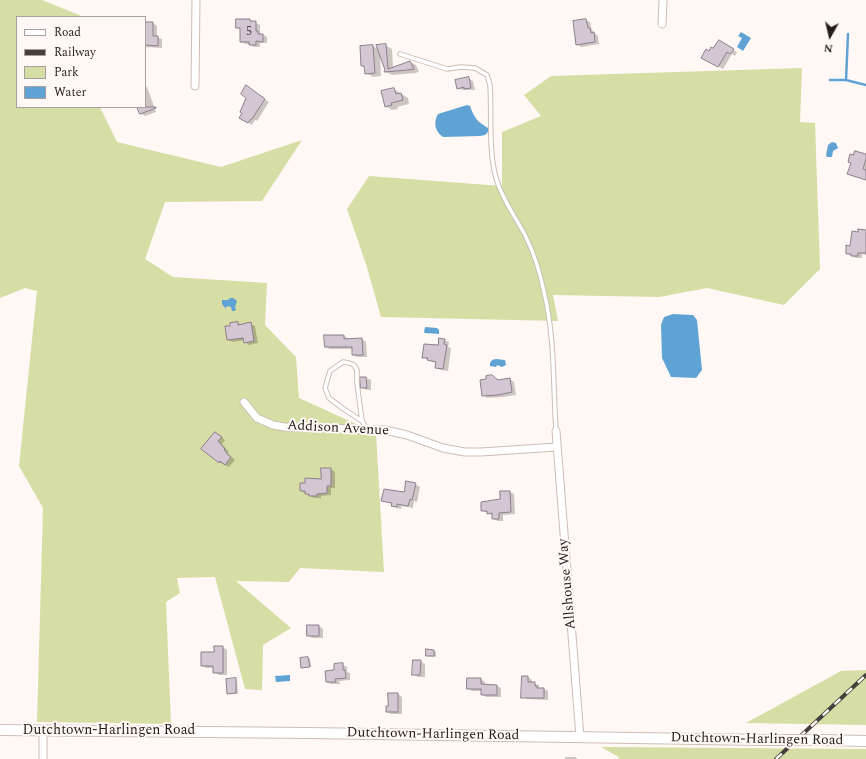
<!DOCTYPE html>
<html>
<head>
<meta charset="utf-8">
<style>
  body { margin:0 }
  #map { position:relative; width:866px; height:759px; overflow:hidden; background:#fff8f4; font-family:Spectral,serif }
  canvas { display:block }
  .legend { position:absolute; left:16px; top:16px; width:130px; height:92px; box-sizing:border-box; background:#fff8f4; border:1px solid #a7a09d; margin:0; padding:5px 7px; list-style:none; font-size:12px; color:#231d1a }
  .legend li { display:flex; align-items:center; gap:8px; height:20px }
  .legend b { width:20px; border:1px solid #a7a09d }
  .north { position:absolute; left:810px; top:16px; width:40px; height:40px; -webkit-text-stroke:3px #fff8f4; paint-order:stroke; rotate:188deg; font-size:11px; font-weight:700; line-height:16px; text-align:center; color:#231d1a }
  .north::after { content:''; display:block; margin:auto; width:14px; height:18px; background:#231d1a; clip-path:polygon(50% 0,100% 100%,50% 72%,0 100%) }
</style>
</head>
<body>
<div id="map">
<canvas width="866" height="759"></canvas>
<ul class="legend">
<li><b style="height:5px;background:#fff"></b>Road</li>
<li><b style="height:5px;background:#46403d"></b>Railway</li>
<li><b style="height:11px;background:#d6dea5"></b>Park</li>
<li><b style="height:11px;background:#5fa3d5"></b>Water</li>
</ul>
<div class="north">N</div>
</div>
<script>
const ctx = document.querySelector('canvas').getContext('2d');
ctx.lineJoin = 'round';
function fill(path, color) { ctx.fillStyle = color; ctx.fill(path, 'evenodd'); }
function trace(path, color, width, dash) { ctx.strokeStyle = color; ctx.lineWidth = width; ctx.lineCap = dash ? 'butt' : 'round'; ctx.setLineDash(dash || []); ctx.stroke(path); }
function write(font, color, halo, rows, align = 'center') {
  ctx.font = font + ' Spectral,serif'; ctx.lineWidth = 4; ctx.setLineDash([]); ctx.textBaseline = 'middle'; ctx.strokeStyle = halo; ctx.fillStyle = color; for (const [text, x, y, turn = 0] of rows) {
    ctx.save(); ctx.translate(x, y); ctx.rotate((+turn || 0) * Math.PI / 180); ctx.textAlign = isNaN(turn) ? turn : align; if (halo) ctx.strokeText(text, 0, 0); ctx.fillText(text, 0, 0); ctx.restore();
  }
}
fill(new Path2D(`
  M0,0H42L84,17H17V107H100L117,142L221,167L302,140L262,201L165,202L145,259L173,277L267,283L265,325L296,357L299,398L376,433L384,572L300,568L289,582L236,581L291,628L263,645L262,690L245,689L215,577L177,578L180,593L166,602L171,724L37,722L43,508L19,466L37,291L25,288L0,298Z
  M802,68L800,122L815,123L820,269L784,305L707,288L659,297L553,295L558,321L381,317L366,264L347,209L369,176L502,186V132L541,116L524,95L551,76Z
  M866,670V725L746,723L841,671Z
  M601,747L866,749V759H618L619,757Z`), '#d6dea5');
fill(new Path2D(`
  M741,32L751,38L743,51L737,47L742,38L738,36Z
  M467,105L470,106C475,119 477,121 488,128L489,131L485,135L480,136L443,137C435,131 433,123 438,114Z
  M832,142L836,143L838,148L833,151L832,157H827L826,155L828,145Z
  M230,298H233L237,301L235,307L236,310L234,311H232L231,307L228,306L225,308L222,304V300H228Z
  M673,314L693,315L697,320L702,370L696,378L671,377L662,358L661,325L664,317Z
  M425,327L437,328L439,330V334L425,333L424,332Z
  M496,359L505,360L506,365L502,367L497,365L496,367L490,366V363L492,360Z
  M290,675V681L276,682L275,676Z`), '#5fa3d5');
fill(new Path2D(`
  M250,20L260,25V33L267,37V43H260V47H254L250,44H246L241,42V30L237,27Z
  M585,20L590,22L592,30L598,36L599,44L581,47L577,44Z
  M145,23H153L157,26V37L162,39V48L145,47Z
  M719,41L737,52L735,56L732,54L723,69L702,57L713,49Z
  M385,45L392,49L393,68L410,62L416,65L419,72L415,73L392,75L386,72L380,55L381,76L373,77L366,73V67L362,65L373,46L379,50Z
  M468,78L473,81L475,90H462L458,88Z
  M145,86L147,87L156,112L145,116L140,113L138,107H145Z
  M246,87L264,97L263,98L269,102L257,121L255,120L252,125L240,118L243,113L247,97Z
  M394,89L408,98L409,104L397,107L398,109L392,110L386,106Z
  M866,156V174L853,176Z
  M866,231V255L862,254V258H856L847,253Z
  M238,323L241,325L251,324L255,326L258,343L249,345L245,342V340L233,342L228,340Z
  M344,336L348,338V340L362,339L366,342L367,357H357L353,355V349H330L326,347Z
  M444,340L449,342L448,347L451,348L448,371L441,370L436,367L437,363L433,362L423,357L439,347Z
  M361,378H366L371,380V390H366L362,387Z
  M510,379L514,382L516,395L503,397L487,398L483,395L499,381Z
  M220,435L225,440L222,444L229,452L227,453L235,460L229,467L219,462L203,449Z
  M322,469H331L335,472V488H331V495L321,496V498H314L301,491L322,480Z
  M415,484L420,487L417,502L414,501L413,508L402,506L401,509L396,508L392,505V504L382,500L405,493Z
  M510,492L514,494L515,514L503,515V521H498L493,519V516L482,510L501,500Z
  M319,626L323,629V638H312L308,635Z
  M223,647L227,650V675H219L214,672V668H206L202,666L215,653Z
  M427,650L436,652V657L427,656Z
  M308,658L310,659L311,667H302L301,659Z
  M420,661L425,664V677H418L413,674Z
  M342,664L347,667V672L350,673V680L339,681L340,684H331L326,682Z
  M528,677L532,680V683L539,685V689H544L548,691V700L527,699L522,697Z
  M236,679L237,681L238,694H229L228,693Z
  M468,679H481L485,682V685L497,686L501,688V697H486L482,694V691H472L468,688Z
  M398,694L402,697V714H391L387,712Z
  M565,757H575L578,759H565Z`), '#0003');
trace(new Path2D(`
  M830,80H846L866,85
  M846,80L848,34`), '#5fa3d5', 2.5);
const building = new Path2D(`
  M236,19H250V21H256V31H258V34H263V42L256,41V45H249V42H240V28H236Z
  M586,19L588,28H590L591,33L594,32L595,42L576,45L573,21Z
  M145,22H153V36H158V46L145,45Z
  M719,40L734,49L730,54L727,52L718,67L701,58L706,49L709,51L711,47L713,48Z
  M386,44L388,69L410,61L414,69L408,70L384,72L385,70L376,45Z
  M373,45L375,73L365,74L364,66H361L360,46Z
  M469,77L471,88L464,89V87L457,89L455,80Z
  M246,85L265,99L252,119H251L248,123L239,118L242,113L240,112L246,98L241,94Z
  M394,88L396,94L401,93L403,100L391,103L392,105L385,107L381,91Z
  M137,107H156V108L140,114Z
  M855,151L866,154V159L863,169L866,170V180L847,174L851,163L848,162L850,154L853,155Z
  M858,229L866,230V253H858V256H851V254H846V245L850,246L852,231L858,232Z
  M238,322V325L251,322L254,341L244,343L243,338L227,340L225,326H230V323Z
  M324,335H344V339L362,338L363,355H352V347H325Z
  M439,338L445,339L444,344L447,345L443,369L435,368L436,362L427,360L428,358H422L424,344L438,345Z
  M492,375L498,380L510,378L512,392L498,395L482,396L480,380L486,379V376Z
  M360,377H366L367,388H361Z
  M215,432L222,437L218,441L225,449L224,450L227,453V454L231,457L225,465L220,461L219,463L201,449Z
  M321,468H331V486H327V493L317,494V496H309V494H305V491H300V483H305V478L321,479Z
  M406,481L416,483L412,500L410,499L408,506L397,504V507L391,506L392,503L381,501L384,489L404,492Z
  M500,491H510L511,512L499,513V519H492V513L487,514V511H481V502L500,499Z
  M307,625H319V636H307Z
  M214,646H223V673H213V666H201V652H214Z
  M426,649L434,650V656H426Z
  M308,657L310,667L301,668L300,658Z
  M413,660H421L420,675H412Z
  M343,663V670H345L346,678L335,679L336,682H326L325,671L334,670V664Z
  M522,676H528V682H535V686H537V688H544V698H521Z
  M236,678V693L227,694L226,679Z
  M467,678H481V684L497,685V695H481V689H467Z
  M388,693H398V712H386V706H388Z`);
fill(building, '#d4c6d3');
trace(building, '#8c808b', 1);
const lane = new Path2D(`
  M400,54L447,69L461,67L475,68L487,75L490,85C492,116 488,148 496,178C502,199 515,216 525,235C534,253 540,272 544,292C555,337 553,385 556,431
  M362,421L357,383V370L354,365L349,363L343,362L330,371L325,388L329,398L342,408L362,421L367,429`);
const street = new Path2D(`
  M662,24L663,0
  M195,86L196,0
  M244,402L257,418L273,425L285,427L385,430L407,435L443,448L465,452H481L557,447
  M556,431L580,737
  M43,759V731`);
const secondary = new Path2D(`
  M0,730L308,733L765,740
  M820,740L866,741`);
trace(lane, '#ccbdb3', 5.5);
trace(street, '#ccbdb3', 9);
trace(secondary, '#ccbdb3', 12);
trace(lane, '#fff', 3.5);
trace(street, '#fff', 7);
trace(secondary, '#fff', 10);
const rail = new Path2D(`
  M776,759L866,675`);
trace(rail, '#46403d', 4);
trace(rail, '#fff8f4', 2.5, [8]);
const secondaryBridge = new Path2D(`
  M765,740H820`);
trace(secondaryBridge, '#ccbdb3', 12, []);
trace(secondaryBridge, '#fff', 10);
write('12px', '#4f4748', null, [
  ["5",249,33]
]);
write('14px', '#231d1a', '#fff8f4', [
  ["Addison Avenue",338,429,3],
  ["Allshouse Way",568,584,-95],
  ["Dutchtown-Harlingen Road",109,731],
  ["Dutchtown-Harlingen Road",433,735,1],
  ["Dutchtown-Harlingen Road",757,740,1]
]);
</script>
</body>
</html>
